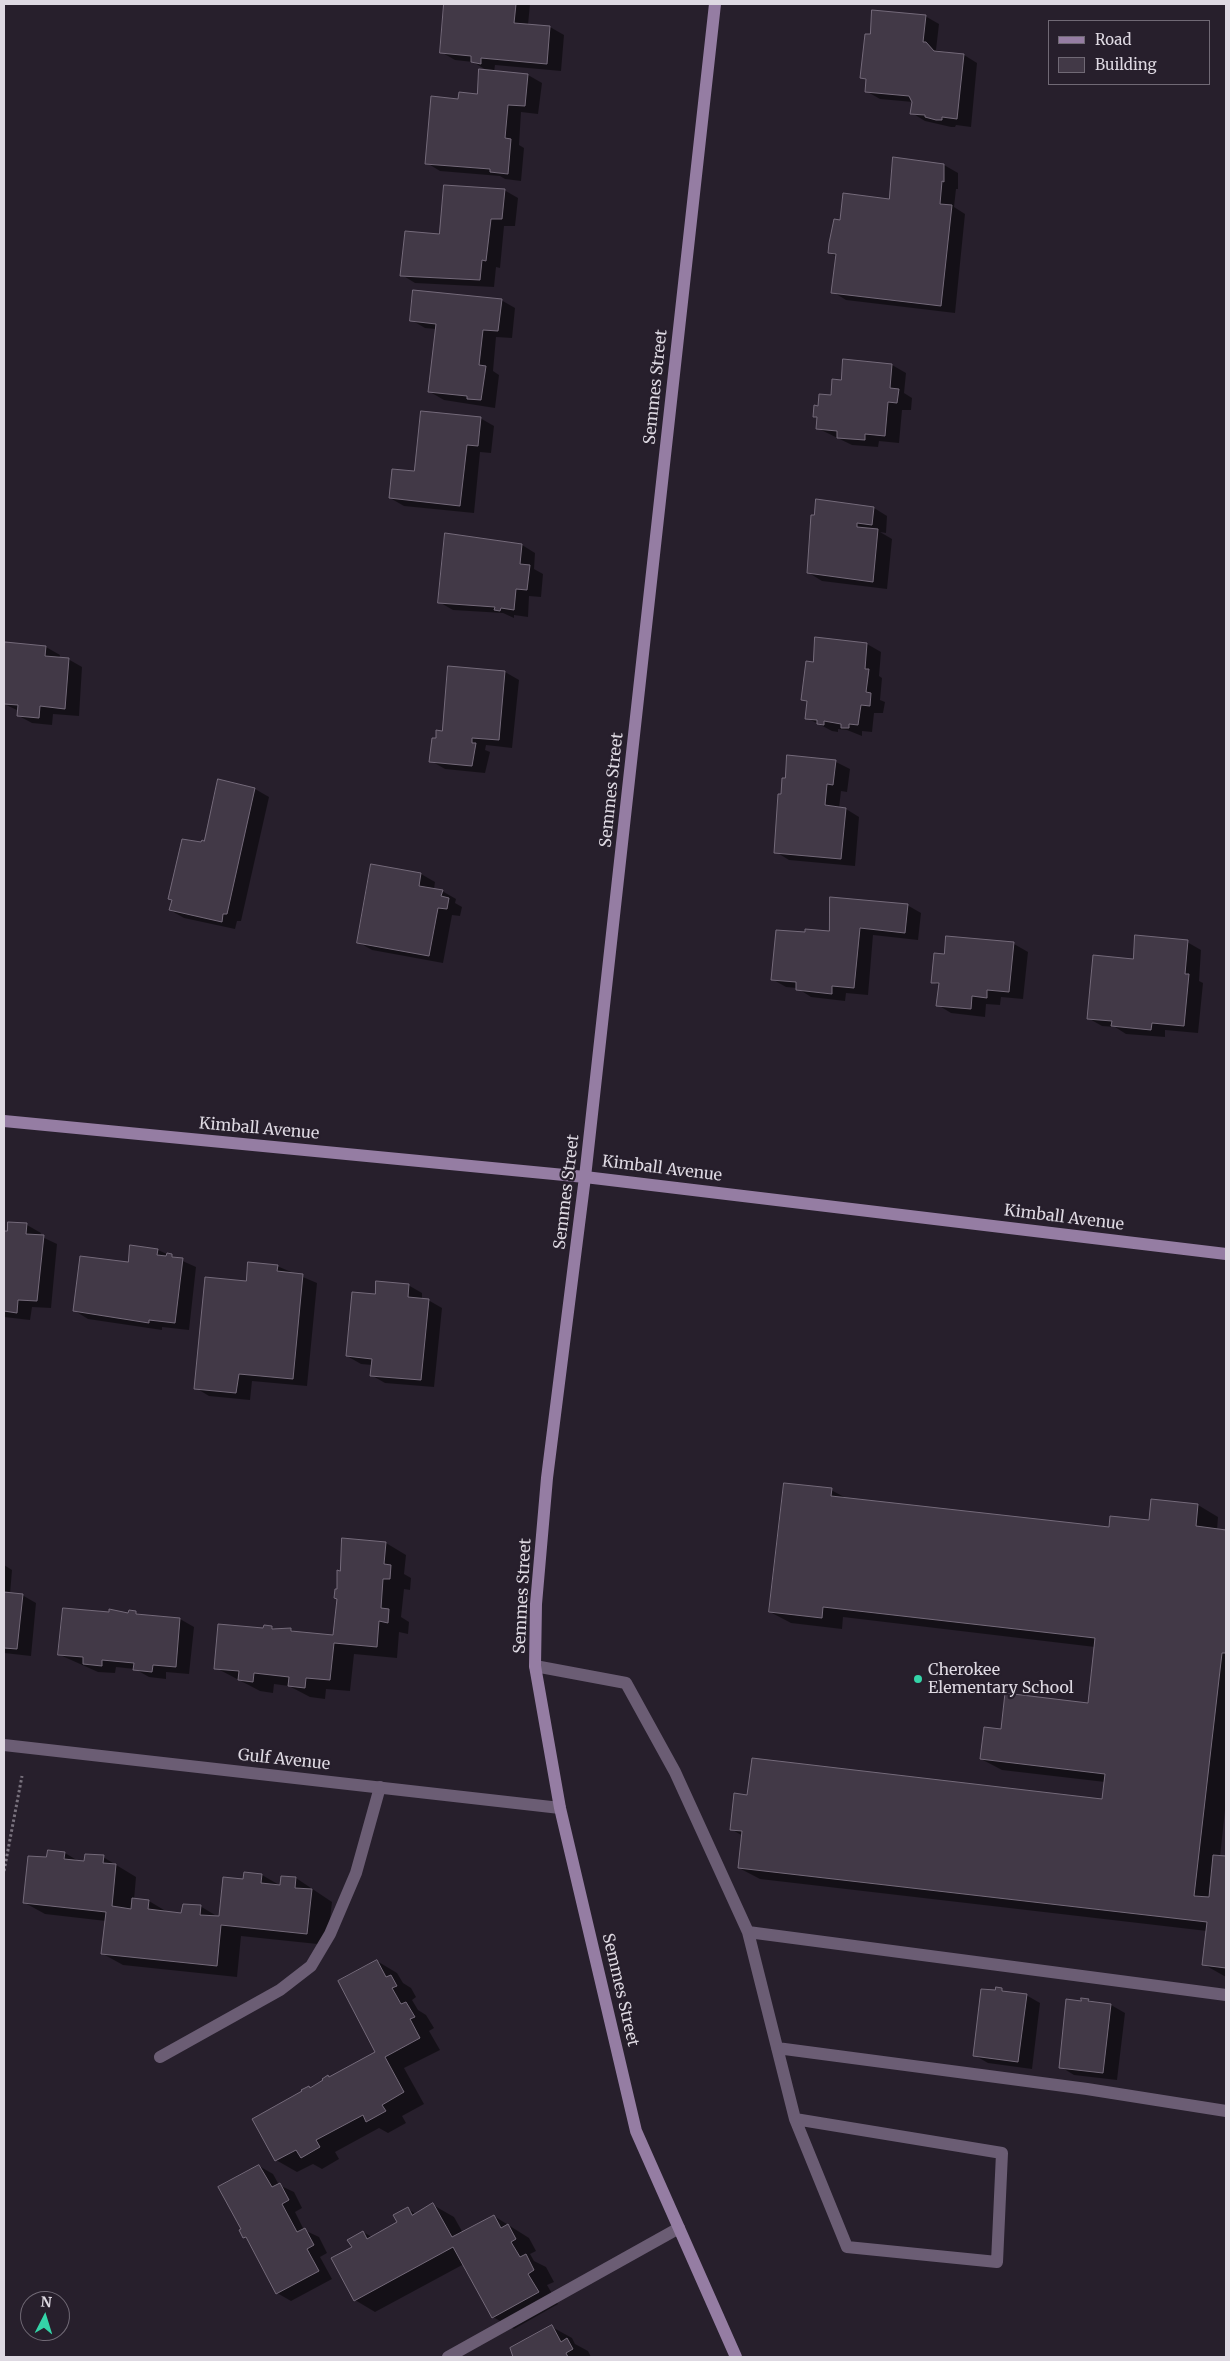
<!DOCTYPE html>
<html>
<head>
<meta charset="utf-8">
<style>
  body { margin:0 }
  #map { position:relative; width:1230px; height:2361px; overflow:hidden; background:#271f2c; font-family:Merriweather,serif }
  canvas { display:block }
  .frame { position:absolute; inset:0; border:5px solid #ded9e2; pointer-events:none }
  .legend { position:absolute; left:1048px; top:20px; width:162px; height:65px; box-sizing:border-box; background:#271f2c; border:1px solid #706975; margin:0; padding:6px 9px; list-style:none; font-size:15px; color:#ded9e2 }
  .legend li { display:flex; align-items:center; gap:10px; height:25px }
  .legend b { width:25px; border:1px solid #706975 }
  .north { position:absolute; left:20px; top:2291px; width:50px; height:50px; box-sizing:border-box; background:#271f2c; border:1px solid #706975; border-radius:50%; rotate:5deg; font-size:14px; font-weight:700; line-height:20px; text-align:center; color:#ded9e2 }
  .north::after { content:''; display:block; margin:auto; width:18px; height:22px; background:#34d4a8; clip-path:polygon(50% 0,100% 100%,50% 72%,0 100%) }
</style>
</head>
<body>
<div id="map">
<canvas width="1230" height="2361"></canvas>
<div class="frame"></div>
<ul class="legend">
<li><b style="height:6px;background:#957da3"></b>Road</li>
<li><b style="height:14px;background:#423947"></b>Building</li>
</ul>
<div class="north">N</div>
</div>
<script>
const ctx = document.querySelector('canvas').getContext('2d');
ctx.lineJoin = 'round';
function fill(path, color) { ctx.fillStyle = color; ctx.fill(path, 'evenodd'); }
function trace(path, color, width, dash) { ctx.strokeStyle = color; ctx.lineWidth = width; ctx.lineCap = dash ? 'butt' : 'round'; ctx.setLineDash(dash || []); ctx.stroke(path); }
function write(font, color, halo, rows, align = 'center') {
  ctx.font = font + ' Merriweather,serif'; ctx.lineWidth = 4.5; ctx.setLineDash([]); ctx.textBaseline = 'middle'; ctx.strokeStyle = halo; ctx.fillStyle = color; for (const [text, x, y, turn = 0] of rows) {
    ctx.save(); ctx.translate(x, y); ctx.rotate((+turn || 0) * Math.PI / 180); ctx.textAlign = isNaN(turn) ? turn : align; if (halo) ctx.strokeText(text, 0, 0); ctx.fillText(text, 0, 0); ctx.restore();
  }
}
fill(new Path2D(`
  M445,4H530L528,25L550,27L564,35L561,71L495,65L494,72L528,75L542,83L538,114L521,112L519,145L524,148L521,181L505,179L500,176L440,171L427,163L459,100L478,95L488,71L473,62L455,60L441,52Z
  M925,16L939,24L936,50L964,55L977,63L971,127L956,125L955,127H951L925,121L912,113L913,102L880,99L866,91L867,81L862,77L871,35Z
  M944,165L958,173V189H956L954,207L965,214L955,313L846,300L833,292L837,257L830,253L890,200Z
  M504,190L518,198L515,226H504L500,268L496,267L494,287L415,283L402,275L441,236Z
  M501,300L515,308L512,338L496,337L493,371L499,375L495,408L444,400L430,392L436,329L425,328L411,320Z
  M844,361L892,365L906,373L904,393L912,398L911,410H902L899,443L879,441L878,447L852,445L817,428L818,419L814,416L819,407L832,397L842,381Z
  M480,418L494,426L491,453L480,452L474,513L404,506L390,498L415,472Z
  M874,508L887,516L886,533L880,532L892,539L887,589L822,581L809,573L812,516Z
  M522,545L535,553L534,569L543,574L541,597L529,596L528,617L514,615V618L503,613L453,610L439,602Z
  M816,638L867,644L881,652L879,676L882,678L880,700L885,702L883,713H874L872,732L862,731V736L847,730L838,729V732L832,731L807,718L808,703L803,699L814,663Z
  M6,644L46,647L60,655L59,659H68L82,667L79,716L53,714L52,725L32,723L19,716V711L4,704Z
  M505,672L519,680L512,748L486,745L485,750L490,752L485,773L445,769L431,761L437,740L443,732Z
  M836,762L850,769L847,792L841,791L839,808L846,809L859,817L855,866L789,860L776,852Z
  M219,781L255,789L269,797L241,921H237L235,929L184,918L170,910L202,844L205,842Z
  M372,866L421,874L435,882L434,889L442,891L456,899L455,903L462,907L460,916L452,915L443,963L372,950L358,942Z
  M907,905L921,913L918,940L873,935L868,995L846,993L845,1001L811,997L797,988L786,987L772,979L830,932Z
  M1187,942L1201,950L1199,981L1203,983L1198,1033L1165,1030V1037L1126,1034L1115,1027L1102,1026L1088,1018L1134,960Z
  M1014,944L1028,952L1023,999L1001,997L1000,1005L986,1004L985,1017L951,1013L938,1005L940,986L933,982L945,955Z
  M9,1223L27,1225L41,1233L40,1236L57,1244L51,1308L32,1307L30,1320L4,1317V1232L8,1233Z
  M131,1247L158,1250L196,1267L189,1330L162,1327V1330L88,1319L75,1311L129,1264Z
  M277,1266L317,1283L307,1386L252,1381L250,1400L209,1396L196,1388L247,1282Z
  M408,1285L422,1293V1300H428L442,1308L434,1387L385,1383L371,1375L372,1365L361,1364L347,1356L376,1295Z
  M831,1490L848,1499L1110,1528L1150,1522L1153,1501L1198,1505L1218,1517L1217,1530L1226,1531V1801L1220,1857H1226V1977L1203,1964L1207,1931L760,1879L739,1868L743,1836L731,1829L748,1796L1103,1800L1105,1782L1002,1770L981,1759L1002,1730L1089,1704L1095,1647L843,1617L842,1629L791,1623L770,1612Z
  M386,1543L406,1555L404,1574L411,1578L410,1590L404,1589L401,1617L409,1622L408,1634L399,1632L397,1658L354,1654L350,1691L326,1689L325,1699L310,1697L289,1686L274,1684L273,1693L260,1691L216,1668L264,1629L272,1627L277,1630L291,1629L296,1633L334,1637L341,1572Z
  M4,1565L12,1570L10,1594L22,1595L36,1603L31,1656L4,1653Z
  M130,1611L143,1616L180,1619L194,1627L189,1674L166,1672V1679L149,1677L135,1669L116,1667L115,1673L98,1672L60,1655L129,1615Z
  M65,1853L80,1862L103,1857L136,1877L134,1900L149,1901L169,1913L182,1914L200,1906L220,1918L244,1881L262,1875L281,1886L282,1877L296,1878L332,1902L327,1945L241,1936L237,1977L123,1965L103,1954L106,1921L45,1914L25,1903L47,1859Z
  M377,1961L397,1973L403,1983L411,1988L416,1997L412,2000L418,2010L426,2015L434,2028L429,2031L440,2050L404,2068L424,2104L402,2116L406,2123L388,2133L379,2128L335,2152L339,2159L322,2169L313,2164L297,2172L276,2160L254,2120L377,2052Z
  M997,1988L1009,1993L1026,1995L1040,2003L1032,2069L988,2063L974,2055Z
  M1082,1999L1111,2005L1125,2013L1117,2080L1074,2075L1061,2067Z
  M259,2166L273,2174L279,2185L294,2192L302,2208L295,2212L304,2230L319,2237L327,2253L320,2257L332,2279L291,2301L277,2293L248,2240L244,2237Z
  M433,2205L454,2217L463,2233L494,2216L529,2238L536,2251L530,2254L534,2261L546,2267L554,2282L547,2285L558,2304L514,2329L493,2317L464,2264L375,2312L355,2300L353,2248L363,2232L372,2237L398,2223L408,2209L416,2214Z
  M552,2327L572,2338L575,2344L588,2351L591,2357H515L512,2348Z`), '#0007');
const building = new Path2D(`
  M444,4H516L514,23L550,26L547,64L481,58V64L471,62V56L440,53Z
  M872,10L926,15L923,42H926L934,51L964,54L957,119L942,117V120H936L925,117V115L910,114L912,102L909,96L865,92L866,79L860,78L865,34H870Z
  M479,69L528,74L525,106L508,105L505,138L511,139L508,174L490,172V169L425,164L431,96L458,99L459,92L477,94Z
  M893,157L944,164V182L942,181L940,204L952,205L941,306L831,293L836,254L828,253L829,243L834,219L840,220L843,193L889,199Z
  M444,185L505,189L502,219H491L486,261L482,260L480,280L400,276L405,231L439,234Z
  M413,290L502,299L498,331L483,330L479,365L486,366L481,400L467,399V396L428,392L436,324L410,321Z
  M843,359L892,364L890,388L899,389L897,403L888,402L885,436L865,434V440L837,438V431L816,429L817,417H813L814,405L818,406L819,394L831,395L832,379L841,380Z
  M421,411L481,417L478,446L467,445L460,506L389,498L392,469L414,471Z
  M816,499L874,507L872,525L857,523V527L878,529L873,582L807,573L811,515H814Z
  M445,533L522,544L520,564L530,565L527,590L516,589L514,610L501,608L500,611L494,610L495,607L438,603Z
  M815,637L867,643L865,669H869L866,692L871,693L870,706L861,705L858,725L849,724V728H841V724L824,721V725L817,724V720L805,719L807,701L801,700L806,661L813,662Z
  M5,642L46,646L45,656L69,658L65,709L40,706L39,718L17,716L18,705L4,704Z
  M448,666L505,671L499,740L472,738V743H476L472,766L429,762L432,738H436V730L442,731Z
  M787,755L836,760L833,785L827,784L825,805L846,808L841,859L774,853L778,794H781L782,778H785Z
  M218,779L255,788L227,914H223L222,922L169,910L172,900L168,899L182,839L201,842L202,840L204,841Z
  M371,864L421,873L419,886L443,890L441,896L449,898L447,909L438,908L429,956L357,943Z
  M830,897L908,904L905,933L860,928L854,988L832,986V994L796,990V982L771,980L776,930L805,932V929L829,931Z
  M1135,935L1188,940L1185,974H1189L1184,1026L1152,1023L1151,1030L1111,1026L1112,1021L1087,1019L1093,955L1133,959Z
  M946,936L1014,942L1009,992L987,990V998L972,996L971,1009L936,1006L939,983H931L934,953L944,954Z
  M8,1222L27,1223L26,1234L44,1235L37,1301L18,1300L17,1313L4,1311V1231H7Z
  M130,1245L158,1249L157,1255L166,1256L167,1253L172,1254V1257L183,1258L175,1323L149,1320V1323L73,1311L80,1256L128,1262Z
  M248,1262L278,1265L277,1271L303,1274L293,1379L239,1374L236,1393L194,1389L205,1277L246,1281Z
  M376,1281L409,1284L408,1297L429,1299L421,1380L370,1376L372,1359L346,1356L352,1292L375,1294Z
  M784,1483L832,1488L831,1496L1109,1527L1110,1516L1149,1520L1151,1499L1198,1504L1196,1526L1226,1530V1653H1222L1194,1896L1209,1897L1213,1855L1226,1856V1968L1202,1965L1207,1922L738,1868L742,1831L730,1830L734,1793L747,1795L752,1758L1102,1799L1105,1774L980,1759L984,1727L1001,1729L1005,1693L1088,1703L1095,1638L823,1607L822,1618L769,1612Z
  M342,1538L386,1542L384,1564L391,1565L390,1579H383L381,1608L389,1609L388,1623L379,1621L377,1647L334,1643L330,1680L306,1678L305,1688L288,1686L289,1677L254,1673L253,1682L238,1680L239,1671L214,1669L218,1624L263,1628L264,1625L272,1626V1629L291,1628V1631L333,1635L337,1599L334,1598L335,1589H337V1570L340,1571Z
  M4,1592L23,1594L17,1649L4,1648Z
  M63,1608L109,1612V1609L128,1613L129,1610L136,1611V1614L180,1618L176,1667L153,1665L152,1672L133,1670L134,1663L102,1660V1666L83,1664V1657L58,1655Z
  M48,1850L65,1852L64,1859L84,1861L85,1854L104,1855L103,1863L116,1864L112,1906L131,1909L132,1898L149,1900L148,1909L181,1913L183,1904L201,1905L200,1915L219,1916L223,1877L243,1879L244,1872L262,1874L261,1883L280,1885L281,1876L296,1877L295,1888L312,1889L307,1934L221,1925L217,1966L101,1954L106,1912L23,1903L28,1856L46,1857Z
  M377,1960L386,1977L391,1975L397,1986L392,1988L401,2004L406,2002L415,2017L410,2019L420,2038L385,2057L404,2092L382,2105L386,2111L366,2122L363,2115L316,2140L320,2147L301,2158L296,2150L275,2161L252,2119L302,2091L301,2090L309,2086L310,2088L323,2080L322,2079L328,2075L329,2077L375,2052L338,1981Z
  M996,1987L1002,1988V1991L1027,1994L1018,2062L973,2056L981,1989L995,1990Z
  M1081,1998L1089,1999L1088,2001L1111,2004L1103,2073L1059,2068L1066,1999L1081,2001Z
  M259,2165L272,2187L280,2183L289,2200L282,2204L297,2232L305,2228L314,2245L307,2249L319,2271L276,2294L246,2237L243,2238L239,2230L241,2229L218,2187Z
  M433,2203L452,2237L494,2215L501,2228L508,2224L516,2239L511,2242L520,2257L526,2254L534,2270L528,2274L539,2292L492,2318L453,2247L354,2301L331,2258L352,2247L347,2240L363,2231L367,2239L397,2222L393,2215L408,2207L412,2215Z
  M552,2325L561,2342L567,2338L573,2349L566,2353L568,2357H513L510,2348Z`);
fill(building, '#423947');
trace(building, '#746a7a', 1);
trace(new Path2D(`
  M4,1871L22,1776`), '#79727e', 3, [2.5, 2.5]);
trace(new Path2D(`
  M535,1666L626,1683L675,1772L748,1932L795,2119L847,2247L997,2262L1002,2153L795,2119
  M748,1932L1226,1995
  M777,2048L1087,2089L1226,2111
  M160,2057L280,1990L311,1966L330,1934L356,1873L380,1787
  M448,2357L679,2228`), '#6b5d74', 12);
trace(new Path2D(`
  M4,1745L560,1808`), '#6b5d74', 12);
trace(new Path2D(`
  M715,4L585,1177L547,1478L536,1604L535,1666L560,1808L636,2131L736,2357
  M4,1121L585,1177L1226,1254`), '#957da3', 12);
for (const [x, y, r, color] of [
  [918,1679,5,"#34d4a8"]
]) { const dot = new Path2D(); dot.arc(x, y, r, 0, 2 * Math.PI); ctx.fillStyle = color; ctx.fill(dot); trace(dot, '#271f2c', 2); }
write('16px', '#ded9e2', '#271f2c', [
  ["Semmes Street",656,387,-84],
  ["Semmes Street",612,790,-84],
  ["Kimball Avenue",259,1129,5],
  ["Kimball Avenue",662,1169,7],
  ["Semmes Street",567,1192,-83],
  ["Kimball Avenue",1064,1218,7],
  ["Semmes Street",523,1596,-87],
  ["Gulf Avenue",284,1760,6],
  ["Semmes Street",620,1990,77]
]);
write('16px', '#ded9e2', '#271f2c', [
  ["Cherokee",928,1670],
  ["Elementary School",928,1688]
], 'left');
</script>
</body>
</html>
